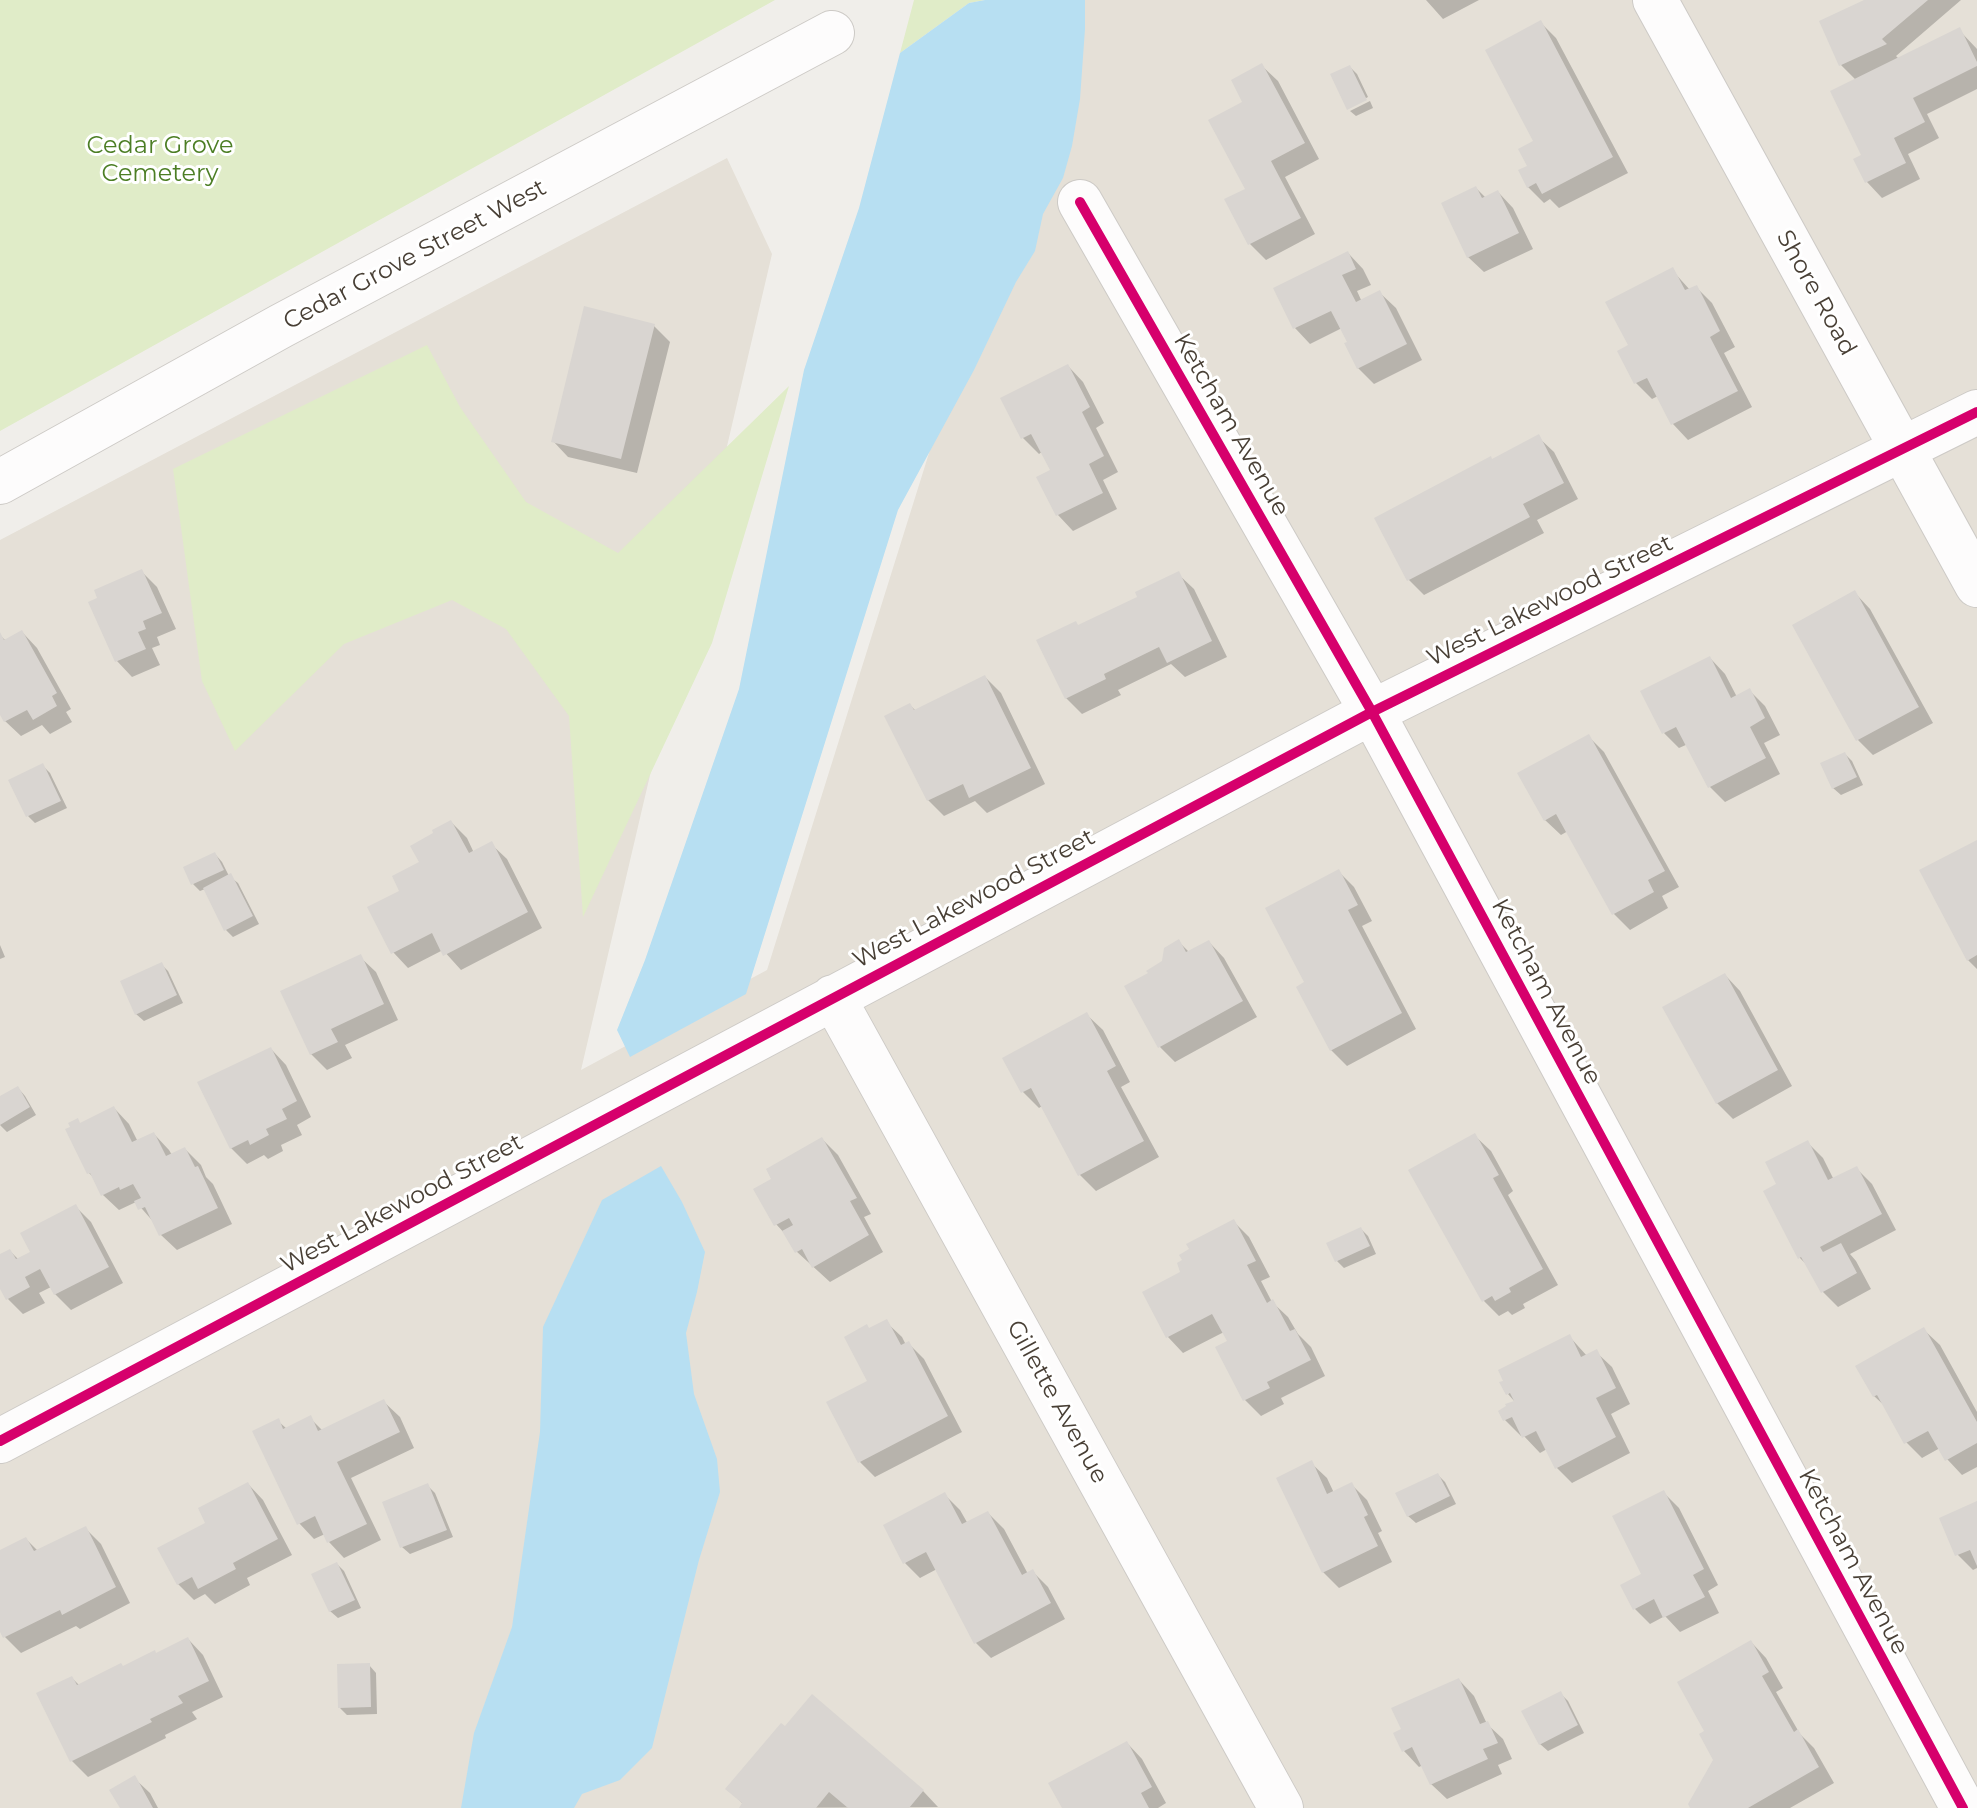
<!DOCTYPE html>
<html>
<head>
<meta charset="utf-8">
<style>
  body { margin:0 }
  canvas { display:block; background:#f0eeea }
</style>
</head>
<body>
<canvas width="1977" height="1808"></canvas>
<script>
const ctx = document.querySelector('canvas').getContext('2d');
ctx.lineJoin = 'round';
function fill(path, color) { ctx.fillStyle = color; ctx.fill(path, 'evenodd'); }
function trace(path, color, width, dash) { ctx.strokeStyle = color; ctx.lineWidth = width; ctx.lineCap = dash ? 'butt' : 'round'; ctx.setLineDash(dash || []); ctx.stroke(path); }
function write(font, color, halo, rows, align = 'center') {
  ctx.font = font + ' Montserrat,sans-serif'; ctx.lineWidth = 6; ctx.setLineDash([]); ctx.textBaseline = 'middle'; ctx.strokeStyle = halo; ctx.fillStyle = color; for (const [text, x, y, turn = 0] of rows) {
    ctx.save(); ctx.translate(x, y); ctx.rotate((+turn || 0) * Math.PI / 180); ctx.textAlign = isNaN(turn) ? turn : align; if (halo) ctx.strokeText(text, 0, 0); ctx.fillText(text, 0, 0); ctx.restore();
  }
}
fill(new Path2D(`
  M1071,0H1977V1808H0V540L727,158L772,254L581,1070L767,970Z`), '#e5e0d7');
fill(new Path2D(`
  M0,0H775L0,431Z
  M914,0H985L969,3L900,53Z
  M427,345L460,407L526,502L618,553L789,386L712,643L583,917L569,716L506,629L452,600L344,644L235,751L202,681L173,469Z`), '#e0ecc8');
fill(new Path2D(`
  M985,0H1085V29L1080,99L1072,146L1063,178L1043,214L1035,251L1016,282L974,370L898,510L746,994L630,1057L617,1030L645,960L739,689L804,370L859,208L900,53L969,3Z
  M661,1166L682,1202L705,1252L697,1292L686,1333L694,1394L717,1459L720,1492L699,1560L652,1748L620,1780L582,1794L574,1808H461L474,1733L512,1627L540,1432L543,1327L602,1200Z`), '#b7dff2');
fill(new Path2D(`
  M1426,0H1479L1443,19Z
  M1868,0H1961L1896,56L1899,59L1959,30L1977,49V89L1927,114L1939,138L1908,154L1920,179L1882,198L1867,182L1856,80L1841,65Z
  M1541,23L1556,38L1628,173L1559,208L1550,199L1544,203L1528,187L1530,167L1535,142Z
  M1262,66L1278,81L1319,159L1285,177L1315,234L1266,260L1250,244L1227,200L1247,190L1245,103Z
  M1350,67L1357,74L1368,97L1349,107Z
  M1370,101L1373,108L1356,116L1350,111Z
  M1476,188L1486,198L1498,192L1513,208L1533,249L1484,272L1468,257Z
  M1348,253L1363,269L1371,285L1357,291L1362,302L1380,293L1396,308L1422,360L1374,384L1358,368L1342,328L1310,344L1295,328Z
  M1672,270L1690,290L1696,287L1712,303L1735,347L1724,353L1752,407L1688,440L1673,424L1658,396L1652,399L1636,383L1630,346Z
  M654,326L670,342L637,473L568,457L553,441Z
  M1068,366L1083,382L1104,423L1096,428L1118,472L1103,480L1117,509L1073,531L1058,515L1039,478L1052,471L1043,451L1039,454L1023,438L1003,399Z
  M1538,437L1554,452L1578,499L1537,520L1544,533L1424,595L1408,579L1493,461Z
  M141,571L157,587L176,629L157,637L160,645L152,648L160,665L132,677L117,661Z
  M1178,574L1194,589L1227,657L1185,677L1171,664L1118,690L1121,695L1082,714L1066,698L1079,627L1140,598Z
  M1855,593L1870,609L1933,723L1873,755L1858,740Z
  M22,632L37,648L71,709L66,712L72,722L50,734L42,725L21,736L5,721L0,711V635L6,641Z
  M1710,658L1725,674L1737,697L1750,691L1765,706L1780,735L1764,743L1780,774L1725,802L1709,786L1688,744L1679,748L1664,733Z
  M985,677L1001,693L1045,784L987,813L975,801L944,816L928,800L910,705L916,711Z
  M1588,736L1604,752L1679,887L1662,896L1668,908L1630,930L1614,914L1568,831L1561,835L1545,820Z
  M1845,754L1852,761L1863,785L1841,795L1833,788Z
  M42,765L50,773L67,808L35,823L28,816Z
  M451,822L467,838L474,853L491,844L507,859L542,928L461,970L443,950L408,968L393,952L402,892Z
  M1977,842V969L1968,960Z
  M215,854L222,862L229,876L238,883L259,924L233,937L226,930L205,889L200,891L193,884Z
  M1338,871L1354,887L1372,921L1362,926L1416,1029L1347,1066L1331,1050L1307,983Z
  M1179,942L1189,952L1209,942L1224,958L1257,1017L1175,1062L1160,1047L1150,974L1164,963Z
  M0,945L5,957L0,959Z
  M360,957L376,972L398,1020L345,1045L352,1058L327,1070L311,1054Z
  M161,964L168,971L183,1003L144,1021L136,1014Z
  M1725,975L1740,991L1792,1086L1733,1119L1717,1103Z
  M1087,1015L1103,1030L1130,1082L1121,1087L1159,1157L1096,1191L1080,1175L1042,1106L1039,1108L1023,1092L1005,1059Z
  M271,1049L286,1065L311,1117L297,1125L302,1135L281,1145L283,1151L268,1159L264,1155L247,1164L231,1148Z
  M18,1088L25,1096L36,1115L7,1132L0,1125V1098Z
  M114,1108L129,1124L138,1142L154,1134L169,1150L172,1155L185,1149L201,1165L206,1177L213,1184L232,1224L177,1250L161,1235L157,1226L136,1202L119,1210L103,1195L96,1180L89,1173L81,1124Z
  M1475,1136L1491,1151L1513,1191L1508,1195L1558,1285L1523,1304L1525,1308L1512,1315L1508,1311L1499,1316L1484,1301Z
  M822,1139L838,1155L871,1214L864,1217L883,1252L830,1282L796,1251L787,1236L776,1224L774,1180Z
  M1807,1142L1823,1158L1834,1180L1856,1168L1872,1184L1896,1230L1850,1254L1856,1261L1871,1289L1838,1307L1822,1291L1809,1267L1800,1258L1766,1192L1779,1185Z
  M75,1206L91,1222L123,1283L71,1310L55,1294L51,1287L39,1293L45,1303L23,1314L8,1299L0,1284V1256L10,1251L19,1260L33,1253Z
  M1233,1221L1249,1237L1270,1277L1261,1281L1272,1302L1288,1317L1298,1334L1311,1347L1325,1376L1281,1398L1284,1404L1261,1416L1245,1400L1230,1342L1224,1332L1183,1353L1168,1337L1183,1272Z
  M1361,1229L1368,1236L1376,1254L1344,1268L1337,1261Z
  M886,1322L902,1337L906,1345L908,1343L924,1359L962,1432L875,1477L860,1462L870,1382V1330Z
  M1924,1330L1940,1345L1977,1412V1467L1962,1475L1947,1459L1940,1448L1922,1458L1906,1442L1887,1408L1874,1396Z
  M1569,1336L1587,1356L1596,1352L1612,1367L1630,1404L1611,1414L1630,1453L1572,1483L1556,1467L1547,1449L1540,1453L1523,1435L1521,1436L1505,1420L1501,1412L1515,1402L1508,1394Z
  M384,1402L400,1417L414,1448L351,1478L381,1540L344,1558L329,1542L325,1534L314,1539L299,1523L278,1421L287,1429L310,1418L323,1431Z
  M1311,1463L1327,1478L1334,1493L1352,1485L1367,1500L1382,1531L1378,1533L1392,1562L1339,1588L1323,1572Z
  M1438,1475L1445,1482L1456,1504L1416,1523L1408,1516Z
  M248,1484L263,1500L292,1555L247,1578L250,1585L215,1604L205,1594L194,1600L178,1584L160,1549L208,1524Z
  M428,1486L435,1493L453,1537L410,1554L402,1547Z
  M1663,1492L1679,1508L1718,1585L1708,1591L1719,1613L1680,1632L1665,1616L1650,1624L1634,1608Z
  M945,1495L960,1510L968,1524L988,1513L1004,1529L1028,1574L1032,1571L1048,1587L1065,1619L991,1658L975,1642L937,1569L920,1578L905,1563Z
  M1977,1503V1568L1973,1570L1957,1554Z
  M85,1528L101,1544L130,1603L80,1629L76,1626L21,1653L5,1637L0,1627V1552L26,1539L38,1551Z
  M337,1564L344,1571L361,1608L338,1618L330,1611Z
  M188,1639L203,1655L223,1697L192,1712L197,1719L165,1735L166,1738L88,1777L72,1761V1678L80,1686L156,1655Z
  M1751,1642L1766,1658L1783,1688L1776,1692L1800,1734L1814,1748L1834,1783L1790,1808H1692L1716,1760L1707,1732Z
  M369,1665L376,1673L377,1714L347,1715L340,1708Z
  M1459,1680L1474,1696L1487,1724L1503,1739L1512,1759L1498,1765L1502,1774L1447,1799L1431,1784L1423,1765L1419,1767L1404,1751Z
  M1560,1693L1568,1701L1584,1733L1548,1751L1540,1744Z
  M1127,1743L1142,1759L1166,1803L1158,1808H1064Z
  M134,1778L150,1793L158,1808H122Z
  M728,1789L923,1791L938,1807L741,1808L744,1805Z`), '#0003');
fill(new Path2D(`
  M1864,0H1928L1882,39L1887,44L1839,66L1819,21Z
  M1541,20L1613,157L1542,194L1536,183L1527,188L1518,170L1527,166L1518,149L1533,141L1485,50Z
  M1960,27L1977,62V66L1913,98L1925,122L1894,138L1906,163L1865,183L1853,159L1861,155L1830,91Z
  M1262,63L1305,143L1271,161L1301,218L1248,245L1224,199L1245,189L1208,120L1242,102L1231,80Z
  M1350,65L1367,100L1347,110L1330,74Z
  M1476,186L1482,198L1498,190L1519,233L1467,258L1441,203Z
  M1348,251L1356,269L1342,275L1356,302L1380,290L1407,344L1357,369L1344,343L1347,342L1331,311L1293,329L1273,288Z
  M1673,267L1685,290L1697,285L1720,331L1710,337L1738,391L1671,425L1647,378L1634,384L1617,351L1628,345L1605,302Z
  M584,306L655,324L621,459L551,442Z
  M1068,364L1090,407L1082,412L1104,456L1089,464L1103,493L1056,516L1036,477L1050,470L1031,434L1021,439L1000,398Z
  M1539,434L1564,483L1523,504L1530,517L1407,581L1374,518L1491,456L1492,459Z
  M142,569L162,613L143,621L146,629L138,632L146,649L115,662L88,602L97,598L94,590Z
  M1179,571L1212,641L1167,663L1159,647L1104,674L1106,679L1065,699L1036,640L1076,621L1078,625L1137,597L1135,592Z
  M1855,590L1919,707L1856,741L1792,625Z
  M22,630L57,693L52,696L57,706L33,720L27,710L4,722L0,715V632L4,640Z
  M1710,656L1731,698L1750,688L1765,718L1750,727L1766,758L1708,788L1676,727L1662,734L1640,691Z
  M985,675L1031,768L969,798L963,784L927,801L884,716L910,703L914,710Z
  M1589,734L1665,871L1648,880L1654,892L1612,915L1556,814L1544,821L1517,773Z
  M1845,752L1857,777L1832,789L1820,763Z
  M43,763L61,801L26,817L8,780Z
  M451,820L469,853L492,841L528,912L443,956L432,933L391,954L367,907L399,891L392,876L419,862L410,846L433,833L432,830Z
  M1977,840V955L1967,961L1919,870Z
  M215,852L224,870L191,885L183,867Z
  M1339,869L1358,905L1348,910L1402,1013L1330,1051L1296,987L1304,982L1265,908Z
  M231,873L253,916L224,931L203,888Z
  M1179,939L1186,952L1209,940L1243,1001L1158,1048L1124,986L1148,973L1146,971L1162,961L1164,948Z
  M361,954L384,1004L331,1029L338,1042L310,1055L280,991Z
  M162,962L177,995L135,1015L120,981Z
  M1725,973L1778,1070L1716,1104L1662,1007Z
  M1087,1012L1116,1066L1107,1071L1144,1141L1078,1176L1031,1088L1021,1093L1002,1058Z
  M271,1047L297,1101L282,1109L287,1119L266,1129L269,1135L250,1145L248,1140L230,1149L197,1082Z
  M18,1086L30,1107L0,1125V1096Z
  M114,1106L132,1142L154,1132L166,1156L185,1147L195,1167L198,1166L218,1208L159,1236L145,1207L138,1210L134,1201L141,1198L133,1184L120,1190L119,1187L101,1196L90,1173L87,1174L65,1129L70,1127L68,1123L78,1118L80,1123Z
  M1475,1133L1499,1175L1493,1178L1543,1269L1509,1288L1511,1292L1495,1301L1492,1296L1482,1302L1408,1170Z
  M822,1137L857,1198L850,1201L869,1235L812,1268L802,1249L795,1253L782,1231L793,1225L789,1218L774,1226L753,1189L771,1179L766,1169Z
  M1808,1140L1828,1180L1857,1166L1882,1214L1820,1247L1823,1252L1841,1243L1857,1273L1821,1293L1801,1257L1798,1259L1763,1191L1776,1184L1765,1162Z
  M76,1204L109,1267L54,1295L40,1269L25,1277L30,1287L6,1300L0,1289V1254L10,1249L16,1259L30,1252L20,1233Z
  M1234,1219L1256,1261L1247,1265L1267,1303L1273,1299L1290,1331L1295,1329L1311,1360L1267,1382L1270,1388L1243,1401L1215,1347L1227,1341L1212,1314L1166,1338L1142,1292L1180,1272L1177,1263L1182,1260L1179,1255L1189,1249L1186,1244Z
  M1361,1227L1370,1246L1335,1262L1326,1243Z
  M887,1319L901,1345L909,1341L948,1416L858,1463L826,1402L867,1381L844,1337L867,1324L869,1328Z
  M1924,1327L1977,1422V1443L1945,1461L1928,1431L1904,1444L1877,1395L1873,1397L1855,1366Z
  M1570,1334L1581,1357L1597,1349L1616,1388L1596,1398L1616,1437L1555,1469L1536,1431L1522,1438L1512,1417L1503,1421L1498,1411L1506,1406L1505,1404L1514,1401L1510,1393L1506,1395L1499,1382L1503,1381L1498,1370Z
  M384,1399L400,1432L337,1462L367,1524L327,1543L315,1516L297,1525L252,1431L279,1418L283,1429L311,1415L318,1431Z
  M1312,1460L1327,1494L1352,1482L1368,1515L1364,1517L1378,1546L1322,1573L1276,1478Z
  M1438,1473L1450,1496L1407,1517L1395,1493Z
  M248,1482L278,1539L233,1563L236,1569L198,1589L192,1577L177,1585L157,1548L205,1523L198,1508Z
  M428,1483L447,1530L400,1548L382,1502Z
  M1664,1490L1704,1569L1693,1575L1705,1597L1663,1618L1654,1599L1633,1610L1620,1585L1641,1574L1612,1516Z
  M945,1492L962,1524L988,1511L1022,1575L1033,1569L1051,1603L974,1644L926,1552L903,1564L883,1525Z
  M1977,1501V1566L1970,1550L1955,1556L1939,1518Z
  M86,1526L116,1587L62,1615L60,1610L3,1638L0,1632V1550L26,1537L34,1551Z
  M337,1562L355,1600L329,1612L311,1574Z
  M188,1637L209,1681L178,1696L183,1703L150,1719L152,1722L70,1762L36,1693L72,1676L77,1685L121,1663L123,1666L155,1650L156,1653Z
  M1751,1640L1769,1672L1762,1676L1794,1732L1798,1729L1819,1767L1748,1808H1690L1688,1804L1713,1760L1699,1734L1704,1731L1677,1682Z
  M370,1663L371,1707L338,1708L337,1664Z
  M1459,1678L1480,1724L1488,1721L1498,1743L1483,1749L1488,1759L1430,1785L1412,1747L1402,1752L1393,1733L1401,1729L1391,1708Z
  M1561,1691L1578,1725L1539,1745L1521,1711Z
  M812,1694L924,1790L909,1808H848L829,1792L816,1808H739L742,1803L725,1789L781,1723L785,1726Z
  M1127,1741L1152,1787L1141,1793L1149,1808H1062L1048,1783Z
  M135,1775L153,1808H120L109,1790Z`), '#d9d5d1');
const street = new Path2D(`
  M1655,0L1977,585
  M1080,202L1372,712L1963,1808
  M0,482L281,326L832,33
  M833,997L1281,1808
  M0,1441L1372,712L1977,412`);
trace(street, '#cdcac6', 46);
trace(street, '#fdfcfc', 44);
trace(new Path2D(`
  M1080,202L1372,712L1963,1808
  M0,1441L1372,712L1977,412`), '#d6006c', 10);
write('24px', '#4c7e24', '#fff', [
  ["Cedar Grove",160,146],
  ["Cemetery",160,174]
]);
write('24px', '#483f35', '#fff', [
  ["Cedar Grove Street West",415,255,-28],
  ["Shore Road",1816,293,61],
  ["Ketcham Avenue",1231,425,60],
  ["West Lakewood Street",1550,601,-26],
  ["West Lakewood Street",974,899,-28],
  ["Ketcham Avenue",1546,992,62],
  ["West Lakewood Street",402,1204,-28],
  ["Gillette Avenue",1057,1402,61],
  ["Ketcham Avenue",1853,1562,62]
]);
</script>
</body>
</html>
